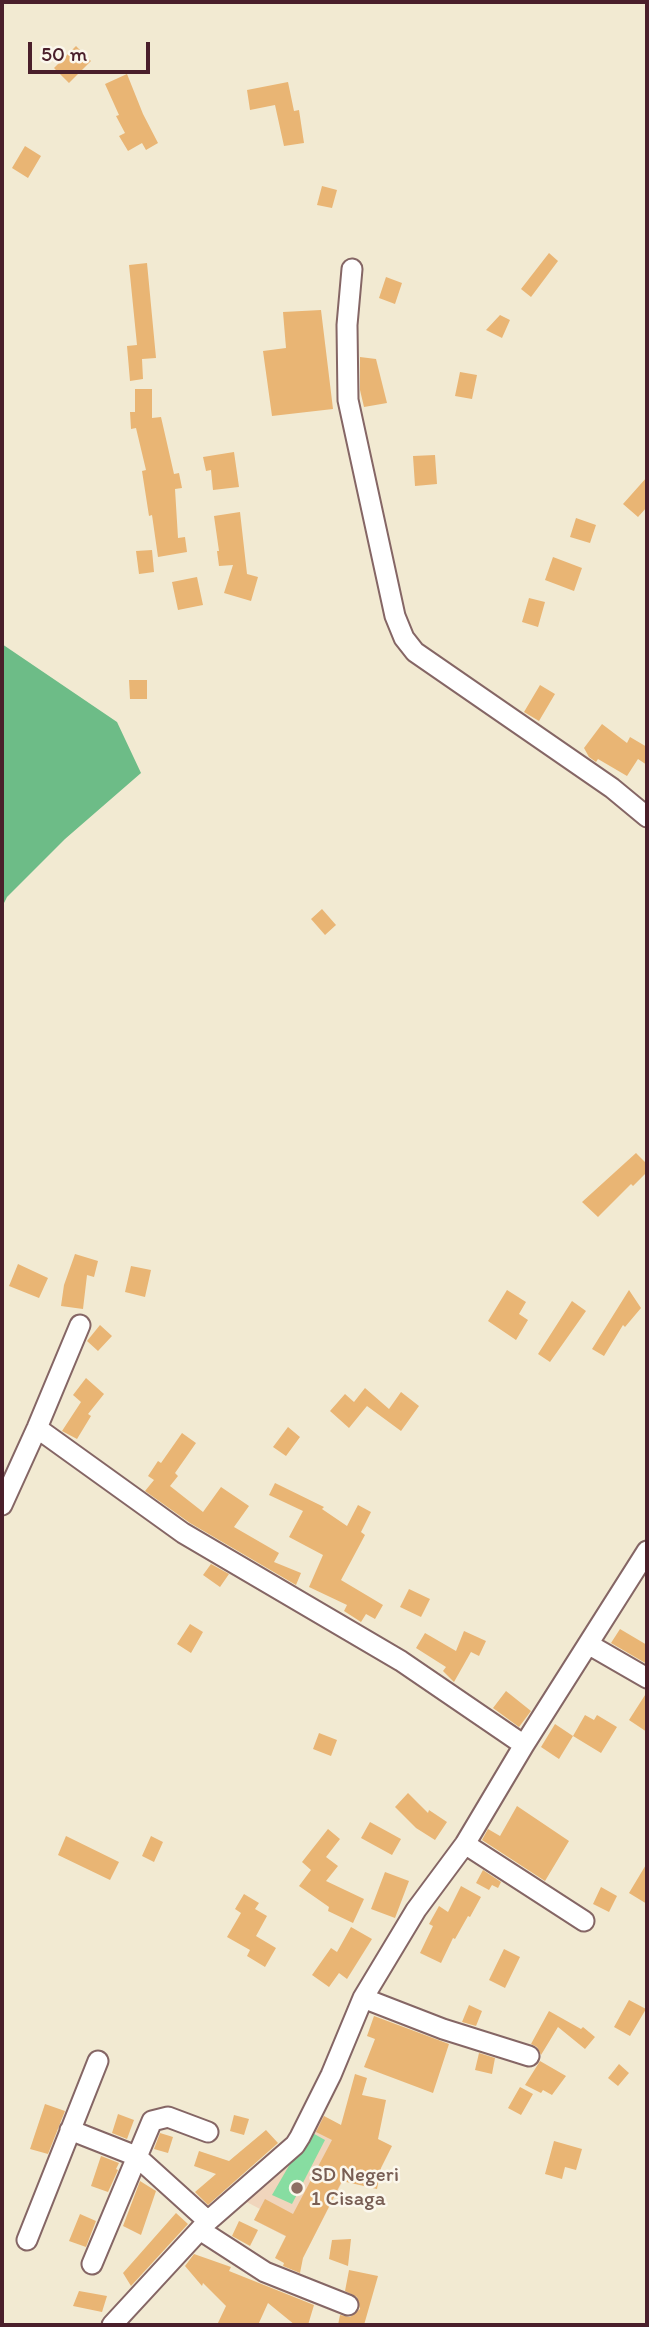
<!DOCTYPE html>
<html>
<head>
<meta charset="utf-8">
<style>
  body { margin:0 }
  #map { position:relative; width:649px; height:2327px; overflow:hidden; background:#f2ead2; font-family:Itim,sans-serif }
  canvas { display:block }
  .frame { position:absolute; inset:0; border:4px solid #4a1f2b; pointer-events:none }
  .scale { position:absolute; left:28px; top:42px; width:122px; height:32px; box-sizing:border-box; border:4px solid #4a1f2b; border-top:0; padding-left:9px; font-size:21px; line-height:24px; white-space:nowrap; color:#4a1f2b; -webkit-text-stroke:5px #fbf7ec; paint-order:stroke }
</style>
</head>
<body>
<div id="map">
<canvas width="649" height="2327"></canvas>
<div class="frame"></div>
<div class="scale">50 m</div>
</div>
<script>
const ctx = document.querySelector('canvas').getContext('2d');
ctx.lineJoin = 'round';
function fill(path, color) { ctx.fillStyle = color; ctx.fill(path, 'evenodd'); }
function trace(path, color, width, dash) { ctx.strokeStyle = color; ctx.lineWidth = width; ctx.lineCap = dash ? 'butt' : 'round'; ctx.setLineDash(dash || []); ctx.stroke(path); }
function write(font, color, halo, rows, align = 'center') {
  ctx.font = font + ' Itim,sans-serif'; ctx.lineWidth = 5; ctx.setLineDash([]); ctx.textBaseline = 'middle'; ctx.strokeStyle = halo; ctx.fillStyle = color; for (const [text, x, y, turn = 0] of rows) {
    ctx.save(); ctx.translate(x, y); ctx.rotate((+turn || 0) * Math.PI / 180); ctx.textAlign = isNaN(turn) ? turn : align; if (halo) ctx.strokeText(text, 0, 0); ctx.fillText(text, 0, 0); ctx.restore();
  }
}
fill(new Path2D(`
  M318,2113L365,2138L308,2248L254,2220L260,2209L243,2200Z`), '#f0d5bc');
fill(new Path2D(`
  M309,2131L325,2140L292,2204L272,2195Z`), '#87dda1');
fill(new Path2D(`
  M2,644L117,722L141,773L65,839L7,897L2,907Z`), '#6dbc87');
fill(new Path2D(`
  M76,46L91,61L69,83L54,68Z
  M127,74L143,114L158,143L146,150L142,143L128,151L119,136L125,133L116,116L119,115L105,84Z
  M288,82L294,111L299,110L304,143L284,146L275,105L250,110L247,90Z
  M25,146L41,156L28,178L12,168Z
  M322,186L337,190L332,208L317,205Z
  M549,253L558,261L531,297L521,289Z
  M147,263L156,358L142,359L143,379L130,381L127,346L137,345L129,265Z
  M386,277L402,283L395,304L379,298Z
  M321,310L333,409L272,416L263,351L286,348L283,312Z
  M500,315L510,320L502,338L486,330Z
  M360,357L376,359L387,403L364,407L360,390Z
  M460,372L477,375L472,399L455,396Z
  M135,389H152V418L161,417L174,474L179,473L182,488L175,489L178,538L185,537L187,552L158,557L152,515L149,516L142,471L146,470L136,428L131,429L130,412H135Z
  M234,452L239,487L213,490L211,470L206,471L203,457Z
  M435,455L437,484L415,486L413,456Z
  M647,477V507L638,517L623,504Z
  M240,512L247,574L258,577L251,601L224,593L233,565L219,566L217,551H219L214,516Z
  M576,518L596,525L590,543L570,537Z
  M152,550L154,572L139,574L136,551Z
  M553,557L582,568L574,591L545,580Z
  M197,577L203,605L178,610L172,582Z
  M529,598L545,602L538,627L522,622Z
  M129,680H147V699H130Z
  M540,685L555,694L539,721L524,712Z
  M602,724L627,743L630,737L647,747V765L638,759L627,776L598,759L596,762L589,757L584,748Z
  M322,909L336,925L325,935L311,919Z
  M636,1153L647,1164V1172L633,1186L631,1184L598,1217L582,1202Z
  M75,1254L98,1261L94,1277L87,1275L83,1309L61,1306L64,1285Z
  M18,1264L48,1278L39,1298L9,1286Z
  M131,1266L151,1270L145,1297L125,1292Z
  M507,1290L526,1302L519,1314L528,1320L516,1340L488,1321Z
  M629,1290L641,1308L625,1327L623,1325L604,1356L592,1349Z
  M572,1301L586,1311L550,1362L538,1354Z
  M100,1325L112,1336L98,1351L87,1341Z
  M86,1378L104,1394L88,1414L91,1416L77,1439L62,1431L81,1402L73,1395Z
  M365,1388L389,1409L401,1392L419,1406L401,1431L367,1406L349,1428L330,1411L345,1394L354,1402Z
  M288,1427L300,1437L286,1456L273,1447Z
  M182,1433L196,1443L175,1473L178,1476L170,1486L203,1512L221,1487L249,1506L234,1527L279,1553L274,1562L301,1573L296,1585L190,1523L145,1491L154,1480L148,1476L158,1461L161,1463Z
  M275,1483L324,1507L322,1509L347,1526L358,1505L371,1512L361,1532L365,1535L341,1580L383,1605L375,1619L366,1614L361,1622L344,1611L347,1605L309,1587L323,1555L289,1537L303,1511L269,1495Z
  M211,1564L229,1574L220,1587L203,1575Z
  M409,1589L430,1599L421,1617L400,1607Z
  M190,1624L203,1632L191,1653L177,1644Z
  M620,1629L647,1645V1664L611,1643Z
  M464,1631L486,1641L479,1656L471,1652L454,1682L443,1671L446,1667L416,1648L425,1633L456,1651Z
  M506,1691L531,1711L519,1727L493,1708Z
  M647,1692V1732L629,1720Z
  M585,1715L594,1720L597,1715L617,1727L601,1753L573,1736Z
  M555,1724L573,1736L559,1759L541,1747Z
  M319,1733L337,1740L331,1756L313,1749Z
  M408,1793L428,1813L429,1810L447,1822L435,1840L416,1828L395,1807Z
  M517,1806L569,1841L545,1881L482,1840L488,1829L500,1836Z
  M370,1822L401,1839L392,1855L361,1838Z
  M328,1829L340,1839L326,1857L338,1866L326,1881L364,1899L353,1923L328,1911L329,1907L299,1886L311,1870L302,1862Z
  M66,1836L119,1862L110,1880L58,1855Z
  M151,1836L163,1842L154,1862L142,1856Z
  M647,1863V1904L629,1893Z
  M483,1870L501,1882L498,1888L492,1885L489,1890L476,1883Z
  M385,1872L409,1881L395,1918L371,1909Z
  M461,1886L481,1897L470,1917L468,1916L455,1939L453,1938L441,1963L420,1953L433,1926L429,1924L439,1906L448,1912Z
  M601,1887L617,1896L609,1912L593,1904Z
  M244,1894L259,1903L255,1909L267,1916L256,1936L276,1948L265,1967L247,1956L250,1950L227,1937L241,1913L235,1909Z
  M351,1927L372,1939L347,1979L339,1973L329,1987L312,1975L331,1948L337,1952Z
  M504,1949L520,1957L505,1988L489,1980Z
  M629,2000L646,2009L630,2036L614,2027Z
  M469,2005L482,2011L476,2026L462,2022Z
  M549,2011L581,2029L583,2027L595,2037L585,2049L558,2027L541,2055L537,2047L531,2044Z
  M374,2016L449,2044L433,2093L364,2067L375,2039L367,2036Z
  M479,2053L495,2058L492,2074L475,2070Z
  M540,2061L566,2076L552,2095L543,2090L541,2093L525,2085Z
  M619,2064L629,2073L618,2086L608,2078Z
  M355,2074L367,2078L362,2095L386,2100L378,2139L392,2146L381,2168L377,2189L342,2181L303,2258L300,2273L283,2266L284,2263L275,2258L286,2236L254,2220L265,2199L293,2214L332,2140L316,2132L324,2116L341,2125Z
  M520,2087L533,2094L521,2115L508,2108Z
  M45,2104L65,2111L48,2154L30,2149Z
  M118,2114L134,2120L127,2139L112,2133Z
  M234,2115L249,2119L244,2135L230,2131Z
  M266,2130L278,2143L208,2205L195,2192L216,2174L194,2166L199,2151L229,2161Z
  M160,2133L173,2137L168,2153L154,2149Z
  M554,2141L582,2149L576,2170L565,2167L562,2179L545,2174Z
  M101,2156L119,2163L116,2169L118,2170L108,2192L91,2186Z
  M140,2181L156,2191L141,2235L123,2226Z
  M176,2213L188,2224L131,2286L123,2273Z
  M80,2214L96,2221L86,2247L69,2241Z
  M239,2221L258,2230L250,2246L232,2236Z
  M351,2239L348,2266L329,2259L332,2240Z
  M194,2254L231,2267L229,2271L314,2305L308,2325H295L268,2303L258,2325H217L226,2306L203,2283L202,2286L185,2266Z
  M349,2270L378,2276L364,2325H338L340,2315L350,2317L360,2309L357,2297L345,2291Z
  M79,2291L107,2296L102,2312L73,2306Z`), '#e9b574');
const minor = new Path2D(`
  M352,269L347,325L348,400L395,616L404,638L415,652L612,788L647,817
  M37,1428L183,1533L401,1661L524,1745
  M2,1505L37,1428L80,1325
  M588,1644L647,1678
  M465,1844L584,1921
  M363,1998L443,2029L529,2056
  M70,2130L136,2156L208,2221
  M200,2230L265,2272L348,2305
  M27,2240L98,2061
  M92,2264L152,2121L168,2117L208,2132
  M112,2325L208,2221L295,2145L300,2137L331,2075L363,1998L416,1910L465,1844L524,1745L647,1551`);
trace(minor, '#856665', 23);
trace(minor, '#fff', 19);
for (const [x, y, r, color] of [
  [297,2188,7,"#8d6e63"]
]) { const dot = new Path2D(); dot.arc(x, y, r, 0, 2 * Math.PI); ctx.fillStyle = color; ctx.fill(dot); trace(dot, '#fbf7ec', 2.5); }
write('21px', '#785e54', '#fbf7ec', [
  ["SD Negeri",311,2176],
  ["1 Cisaga",311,2200]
], 'left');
</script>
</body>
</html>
